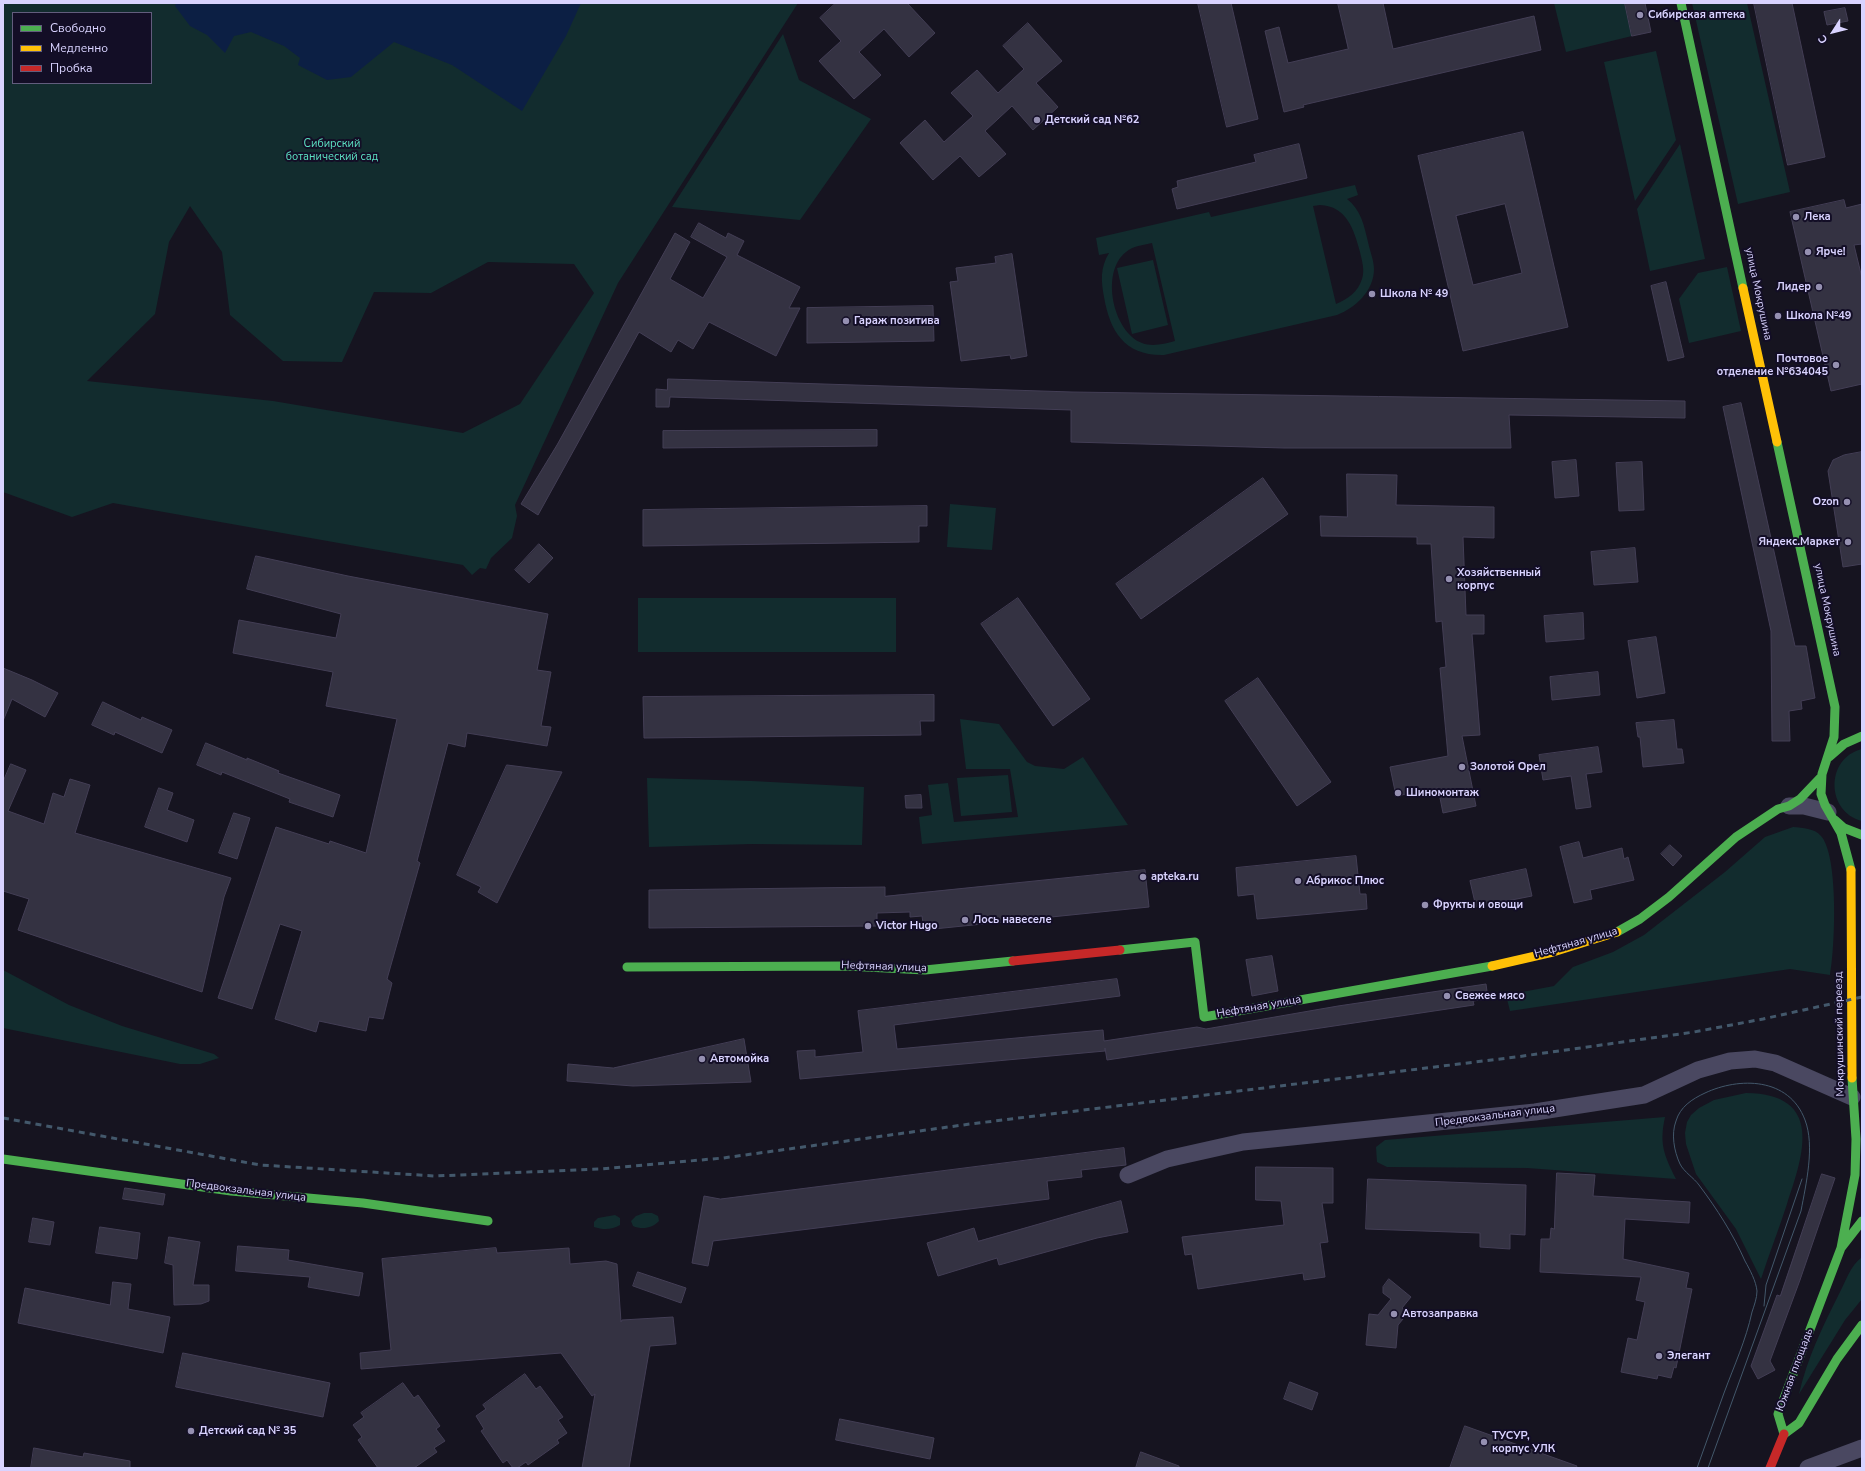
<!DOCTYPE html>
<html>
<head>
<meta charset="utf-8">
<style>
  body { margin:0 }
  #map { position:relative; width:1865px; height:1471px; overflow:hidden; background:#161420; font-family:"Nunito Sans",sans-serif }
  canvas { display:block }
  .frame { position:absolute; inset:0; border:4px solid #d9d3ff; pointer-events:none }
  .legend { position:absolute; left:12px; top:12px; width:140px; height:72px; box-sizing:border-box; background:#130e26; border:1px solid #625d7d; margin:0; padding:5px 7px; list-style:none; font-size:12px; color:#d9d3ff }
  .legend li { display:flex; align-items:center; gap:8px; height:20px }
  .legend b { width:20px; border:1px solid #625d7d }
  .north { position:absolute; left:1813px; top:12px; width:40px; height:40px; -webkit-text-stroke:3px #130e26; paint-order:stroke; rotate:234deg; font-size:11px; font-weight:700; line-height:16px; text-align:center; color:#d9d3ff }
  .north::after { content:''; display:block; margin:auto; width:14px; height:18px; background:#d9d3ff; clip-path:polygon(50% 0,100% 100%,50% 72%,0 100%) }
</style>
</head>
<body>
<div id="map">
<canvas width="1865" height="1471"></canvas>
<div class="frame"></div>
<ul class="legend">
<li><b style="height:5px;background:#4caf50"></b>Свободно</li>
<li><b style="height:5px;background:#ffc107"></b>Медленно</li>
<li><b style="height:5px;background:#c62828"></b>Пробка</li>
</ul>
<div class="north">С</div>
</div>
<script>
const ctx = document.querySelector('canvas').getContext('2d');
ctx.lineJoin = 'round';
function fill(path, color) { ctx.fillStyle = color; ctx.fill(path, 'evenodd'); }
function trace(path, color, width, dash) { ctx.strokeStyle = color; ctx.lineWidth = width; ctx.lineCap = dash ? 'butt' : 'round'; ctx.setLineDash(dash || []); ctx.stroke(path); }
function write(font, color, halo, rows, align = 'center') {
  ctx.font = font + ' "Nunito Sans",sans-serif'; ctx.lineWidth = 4; ctx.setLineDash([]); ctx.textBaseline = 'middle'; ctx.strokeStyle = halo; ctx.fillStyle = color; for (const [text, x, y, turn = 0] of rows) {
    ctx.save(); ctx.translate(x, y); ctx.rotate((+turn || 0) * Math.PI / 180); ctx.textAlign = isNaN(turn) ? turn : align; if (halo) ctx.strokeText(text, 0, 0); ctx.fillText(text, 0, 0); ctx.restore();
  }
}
fill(new Path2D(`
  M3,3H798L618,283L515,505L517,516L512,538L491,558L486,569L480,568L472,575L463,565L113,503L72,517L3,492ZM13,13H151V83H13ZM190,206L222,252L230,315L283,361L342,362L374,292L431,293L488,262L574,264L594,293L520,404L463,433L273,401L87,381L155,314L169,242Z
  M1554,3H1625L1632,36L1566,52Z
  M1692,3H1747L1790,192L1738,204Z
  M783,34L799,80L871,119L800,220L672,207Z
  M1656,51L1676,140L1635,201L1604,62Z
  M1680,144L1705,259L1650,271L1637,209Z
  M1355,185L1358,195L1347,199C1361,210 1364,225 1368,242C1370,251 1374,261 1374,269C1374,291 1355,308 1337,315L1164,355C1125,356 1110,332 1104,297C1101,281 1100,268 1109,253L1099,255L1096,238L1209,212L1211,217ZM1320,205C1347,206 1354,230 1360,252C1362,261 1365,270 1362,279C1358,292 1348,299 1336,304L1313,206ZM1152,243L1175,341C1164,344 1152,347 1142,343C1113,332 1100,272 1126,252C1133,246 1143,245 1152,243Z
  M1153,260L1168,325L1132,334L1117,268Z
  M1727,267L1741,331L1689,343L1679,299L1698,273Z
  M950,504L996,508L992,550L947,547Z
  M638,598H896V652H638Z
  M960,719L999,724L1027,762L1035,766L1064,769L1083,757L1128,825L922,844L919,817L932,815L928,785L948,783L954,822L1018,817L1010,769H966Z
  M1862,749V821C1826,812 1825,758 1862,749Z
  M1008,775L1012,812L961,816L957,778Z
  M647,778L752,781L864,787L862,845L751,844L649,847Z
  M1793,827C1803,828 1814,828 1821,836C1839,856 1835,949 1830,975L1790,969L1510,1011L1506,995L1554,986L1573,967L1613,952L1644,935L1725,872L1765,837Z
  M3,970L69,1005L122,1026L214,1054L219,1058L200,1064H180L3,1028Z
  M1746,1093C1824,1094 1804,1154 1787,1204C1779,1229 1769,1254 1761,1279L1736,1229L1696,1174L1686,1144L1685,1133L1687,1122L1691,1115L1699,1108L1714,1100Z
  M1665,1117C1659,1144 1664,1155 1676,1179L1527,1168L1387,1167L1377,1162L1376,1147L1385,1140Z
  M644,1213H652L658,1216L659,1221C653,1228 642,1230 633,1226L631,1221L636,1216Z
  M615,1215L620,1218V1225C612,1230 603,1230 594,1227V1222L598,1218Z
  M1862,1257V1299L1845,1320L1799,1394C1807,1358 1823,1326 1839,1294C1846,1281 1850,1266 1862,1257Z`), '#122c2e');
fill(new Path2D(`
  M176,3H581L566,36L522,111L452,65L394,42L351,77L327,80L298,65L300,58L284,46L251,32L234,36L225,53L207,35L190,26L175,6Z`), '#0c1f44');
const building = new Path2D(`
  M836,3H907L935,33L909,57L884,29L859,52L881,75L854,99L819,61L841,41L820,18Z
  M1198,3H1231L1258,119L1227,127Z
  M1338,3H1383L1393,49L1534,16L1541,50L1303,105L1304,107L1284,112L1265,31L1279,27L1288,63L1348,49Z
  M1625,3H1645L1651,32L1632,36Z
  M1754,3H1792L1825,157L1788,165Z
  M1845,8L1848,21L1827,25L1824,12Z
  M1028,23L1062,61L1036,83L1058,107L1033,130L1012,106L985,131L1006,154L979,177L960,156L933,180L900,143L925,120L944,142L973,116L951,93L977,70L998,93L1024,69L1003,46Z
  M1523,132L1568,327L1463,351L1418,156ZM1505,204L1522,273L1473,285L1456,216Z
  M1299,144L1307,178L1177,209L1172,189L1178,187L1177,181L1256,162L1254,155Z
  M1844,200L1846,208L1862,204V244L1854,245L1862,278V384L1831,391L1790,212Z
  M699,223L726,238L728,233L744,241L737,255L800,287L789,308H800L776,356L709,322L693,349L678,340L671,352L639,332L538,515L521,504L557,445L675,233L690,242L670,279L703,298L727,257L691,237Z
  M1012,254L1027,356L1011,359L1010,355L961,361L950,282L958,281L956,268L996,263L995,257Z
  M1666,282L1684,357L1668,361L1651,286Z
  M933,306L934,341L807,343V308Z
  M668,379L1072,392L1685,401V418L1509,415L1511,448H1284L1071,442V410L670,397L669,407H656V389L667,390Z
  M1741,403L1795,646H1806L1815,698L1801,701L1802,709L1789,711L1790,741H1772L1771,631L1723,407Z
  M877,430V446L663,448V431Z
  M1862,452V564L1843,567L1828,471L1833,460L1844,455Z
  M1576,460L1579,496L1555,498L1552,462Z
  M1642,462L1644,510L1619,511L1616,463Z
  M1347,474L1397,475L1396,505L1494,507V538L1463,537L1466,615H1484V634H1472L1480,735L1462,736L1476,806L1443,813L1438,788L1396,796L1390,767L1448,756L1440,668L1446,667L1442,621L1436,622L1431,544H1417V537L1321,536L1320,516L1347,517Z
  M1263,478L1288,514L1141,619L1116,584Z
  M927,506V526H919V542L643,546V510Z
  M539,544L553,558L529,583L515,570Z
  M1635,548L1638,582L1594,585L1591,552Z
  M256,556L348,576L548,614L537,670L551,672L541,726L551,727L547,746L467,733L465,747L448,743L417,861L420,863L387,979L392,983L383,1019L369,1017L366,1031L319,1021L316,1032L275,1019L302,931L280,924L252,1009L218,998L276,827L329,844L330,841L366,853L397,719L326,706L333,672L233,653L239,620L336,638L341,614L247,589Z
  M1018,598L1090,699L1053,726L981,624Z
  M1583,613L1584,639L1546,642L1544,616Z
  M1656,637L1665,693L1637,698L1628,641Z
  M3,668L32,680L58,693L45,717L12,699L3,721Z
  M1598,672L1600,695L1552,700L1550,677Z
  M1258,678L1331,782L1297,806L1225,701Z
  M934,695V721H920L921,735L644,738L643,697Z
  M103,702L141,720L142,717L172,730L162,753L115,732L114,735L92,725Z
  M1674,720L1677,749H1682L1684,763L1643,767L1640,737H1638L1636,723Z
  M206,743L247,760V758L279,771L278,773L340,795L333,817L289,802L290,799L222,772L221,775L197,765Z
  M1598,747L1602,772L1586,774L1591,807L1576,809L1571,776L1543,780L1539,755Z
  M11,764L26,770L8,811L44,824L53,793L64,797L70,779L90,785L75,833L231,878L224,897L202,992L18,930L29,899L3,891V782Z
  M507,765L562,772L497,903L478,892L481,887L457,875Z
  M159,788L173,793L167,810L194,820L187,842L145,827Z
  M921,795L922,808H906L905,796Z
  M234,813L250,818L237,859L219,853Z
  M1579,842L1583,858L1622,848L1624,859L1628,857L1634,880L1590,890L1592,899L1574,903L1560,847Z
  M1670,845L1682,856L1673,866L1661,854Z
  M1356,856L1360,894H1366L1367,909L1257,919L1254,894L1238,896L1236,868Z
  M1526,869L1532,896L1476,907L1470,881Z
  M1145,870L1149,907L924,930L922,916L910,917V912L877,913V926L649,928V890L885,887V896Z
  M1272,956L1278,991L1252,996L1246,960Z
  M1117,979L1120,996L894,1025L897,1049L1103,1030L1104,1041L1197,1027L1206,1029L1338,1006L1486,984L1488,999L1473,1001L1474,1005L1107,1060L1105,1048V1051L800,1079L797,1051L815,1050V1057L863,1052L858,1011Z
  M744,1039L751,1082L633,1086L567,1081L568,1064L613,1068Z
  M1124,1148L1126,1165L1081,1170L1082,1177L1047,1181L1049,1199L713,1241L708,1266L692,1263L704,1196L720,1199Z
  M1256,1167L1333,1168V1203H1322L1328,1242L1320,1243L1325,1277L1304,1280L1303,1273L1198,1289L1192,1254L1185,1255L1182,1237L1284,1225L1281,1201L1256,1200Z
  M1557,1173L1595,1175L1593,1196L1690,1202L1689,1223L1625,1219L1623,1259L1689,1273L1686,1288L1692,1289L1676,1368L1674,1367L1671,1378L1658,1375L1657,1379L1621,1372L1628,1338L1637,1340L1645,1302L1636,1300L1641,1277L1540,1272L1541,1239H1550L1551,1228L1554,1229Z
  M1822,1174L1835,1178L1800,1280L1770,1361L1775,1370L1758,1379L1751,1366L1777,1295L1780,1296Z
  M1368,1179L1526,1185L1525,1235L1510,1234V1249L1480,1247V1233L1366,1229Z
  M125,1188L165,1194L163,1205L123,1199Z
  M1121,1201L1128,1232L1097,1238L999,1265L997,1258L938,1276L927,1243L974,1228L978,1241Z
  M33,1218L54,1222L50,1245L29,1242Z
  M100,1227L140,1233L137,1259L96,1253Z
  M169,1237L200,1242L193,1285H209V1301L201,1304L174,1305L173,1265L165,1263Z
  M238,1246L289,1250L288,1260L363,1273L359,1296L308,1287L310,1277L236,1271Z
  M496,1248L497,1253L569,1248L570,1264L606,1261L617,1264L621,1322L622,1320L673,1317L676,1344L650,1346L629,1468H582L595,1394L592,1396L561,1353L361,1369L360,1353L391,1350L382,1259Z
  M638,1272L686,1288L681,1303L633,1286Z
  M1389,1279L1411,1297L1402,1308L1408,1313L1398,1325L1396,1348L1366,1345L1369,1314L1378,1315L1391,1299L1383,1293V1287Z
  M113,1282L131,1284L128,1309L170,1317L163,1353L18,1323L25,1288L110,1305Z
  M183,1353L330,1383L323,1417L176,1387Z
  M525,1374L536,1389L540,1386L563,1417L558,1420L567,1433L557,1440L559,1443L528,1465L526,1462L517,1468H513L507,1460L503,1463L481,1431L484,1429L476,1416L486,1409L483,1405Z
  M1290,1382L1318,1393L1312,1410L1284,1399Z
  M403,1383L414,1398L418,1395L440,1426L436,1429L445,1441L434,1448L437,1452L414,1468H378L358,1440L362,1437L353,1425L364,1417L361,1413Z
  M840,1419L934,1438L930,1459L836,1440Z
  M1465,1426L1577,1466L1576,1468H1450Z
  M34,1448L83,1457L84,1453L130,1461V1468H31Z
  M1141,1452L1179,1466V1468H1136Z`);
fill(building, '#343242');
trace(building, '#433e55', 1);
trace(new Path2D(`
  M1789,806H1804L1828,812
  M1128,1175L1167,1159L1243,1142L1535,1112L1644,1095L1698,1070L1730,1061L1755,1059L1775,1063L1852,1097
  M1808,1468L1862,1448`), '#4a4861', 17);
trace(new Path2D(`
  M1681,3L1743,288
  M1777,442L1835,707L1834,737L1822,774L1821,794L1825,805L1841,833L1851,870
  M1829,757L1844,744L1862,736
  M1835,820L1844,828L1862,835
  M1617,932L1640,919L1669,897L1736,837L1778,809L1789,806L1800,799L1821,777
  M1120,950L1195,942L1204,1017L1492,966
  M627,967L846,966L925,970L1013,961
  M3,1159L231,1191L363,1203L488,1221
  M1841,1248L1855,1175L1856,1139L1852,1078
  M1784,1434L1778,1414L1841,1248L1862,1221
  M1784,1434L1799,1423L1837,1359L1862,1325`), '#4caf50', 9);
trace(new Path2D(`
  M1743,288L1777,442
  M1851,870L1852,1078
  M1492,966L1553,952L1617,932`), '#ffc107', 9);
trace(new Path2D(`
  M1013,961L1120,950
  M1770,1468L1784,1434`), '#c62828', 9);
trace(new Path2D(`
  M1764,1306L1766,1285L1802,1179
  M1697,1468C1706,1443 1715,1418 1724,1393C1734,1366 1746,1340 1752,1312C1754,1306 1757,1298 1757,1291C1756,1281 1750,1270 1745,1261C1733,1234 1717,1209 1699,1185C1694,1178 1684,1172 1680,1164C1674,1151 1671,1134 1676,1121C1680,1107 1692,1099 1705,1093C1739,1077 1789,1077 1805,1120C1815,1146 1806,1184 1801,1211L1708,1468`), '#43586b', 1);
trace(new Path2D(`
  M3,1118L260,1165L435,1176L600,1169L723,1158L970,1124L1516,1057L1694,1032L1763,1019L1862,997`), '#43586b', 3, [6, 5]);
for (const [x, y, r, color] of [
  [1640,15,4,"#9590b1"],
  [1037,120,4,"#9590b1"],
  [1796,217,4,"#9590b1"],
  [1808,252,4,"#9590b1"],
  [1819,287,4,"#9590b1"],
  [1372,294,4,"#9590b1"],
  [1778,316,4,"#9590b1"],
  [846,321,4,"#9590b1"],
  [1836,365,4,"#9590b1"],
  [1847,502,4,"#9590b1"],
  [1848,542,4,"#9590b1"],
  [1449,579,4,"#9590b1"],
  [1462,767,4,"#9590b1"],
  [1398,793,4,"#9590b1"],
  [1143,877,4,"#9590b1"],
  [1298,881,4,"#9590b1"],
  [1425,905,4,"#9590b1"],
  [965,920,4,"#9590b1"],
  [868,926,4,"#9590b1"],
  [1447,996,4,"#9590b1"],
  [702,1059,4,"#9590b1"],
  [1394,1314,4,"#9590b1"],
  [1659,1356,4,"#9590b1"],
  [191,1431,4,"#9590b1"],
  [1484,1442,4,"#9590b1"]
]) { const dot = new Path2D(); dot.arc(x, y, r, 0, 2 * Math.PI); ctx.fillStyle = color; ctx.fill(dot); trace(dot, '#130e26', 1.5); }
write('bold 11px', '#d9d3ff', '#130e26', [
  ["Сибирская аптека",1648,15],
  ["Детский сад №62",1045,120],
  ["Лека",1804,217],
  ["Ярче!",1816,252],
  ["Лидер",1811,287,"right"],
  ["Школа № 49",1380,294],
  ["Школа №49",1786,316],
  ["Гараж позитива",854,321],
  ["Почтовое",1828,359,"right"],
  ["отделение №634045",1828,372,"right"],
  ["Ozon",1839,502,"right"],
  ["Яндекс.Маркет",1840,542,"right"],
  ["Хозяйственный",1457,573],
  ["корпус",1457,586],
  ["Золотой Орел",1470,767],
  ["Шиномонтаж",1406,793],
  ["apteka.ru",1151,877],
  ["Абрикос Плюс",1306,881],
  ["Фрукты и овощи",1433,905],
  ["Лось навеселе",973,920],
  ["Victor Hugo",876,926],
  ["Свежее мясо",1455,996],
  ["Автомойка",710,1059],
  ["Автозаправка",1402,1314],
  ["Элегант",1667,1356],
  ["Детский сад № 35",199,1431],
  ["ТУСУР,",1492,1436],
  ["корпус УЛК",1492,1449]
], 'left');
write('11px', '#5ce2c3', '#130e26', [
  ["Сибирский",332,144],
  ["ботанический сад",332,157]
]);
write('11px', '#d9d3ff', '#130e26', [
  ["улица Мокрушина",1758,294,78],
  ["улица Мокрушина",1827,610,78],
  ["Нефтяная улица",1576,943,-16],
  ["Нефтяная улица",884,967,2],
  ["Нефтяная улица",1259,1007,-10],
  ["Мокрушинский переезд",1840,1034,-91],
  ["Предвокзальная улица",1495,1116,-7],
  ["Предвокзальная улица",246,1191,7],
  ["Южная площадь",1795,1370,-70]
]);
</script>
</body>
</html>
